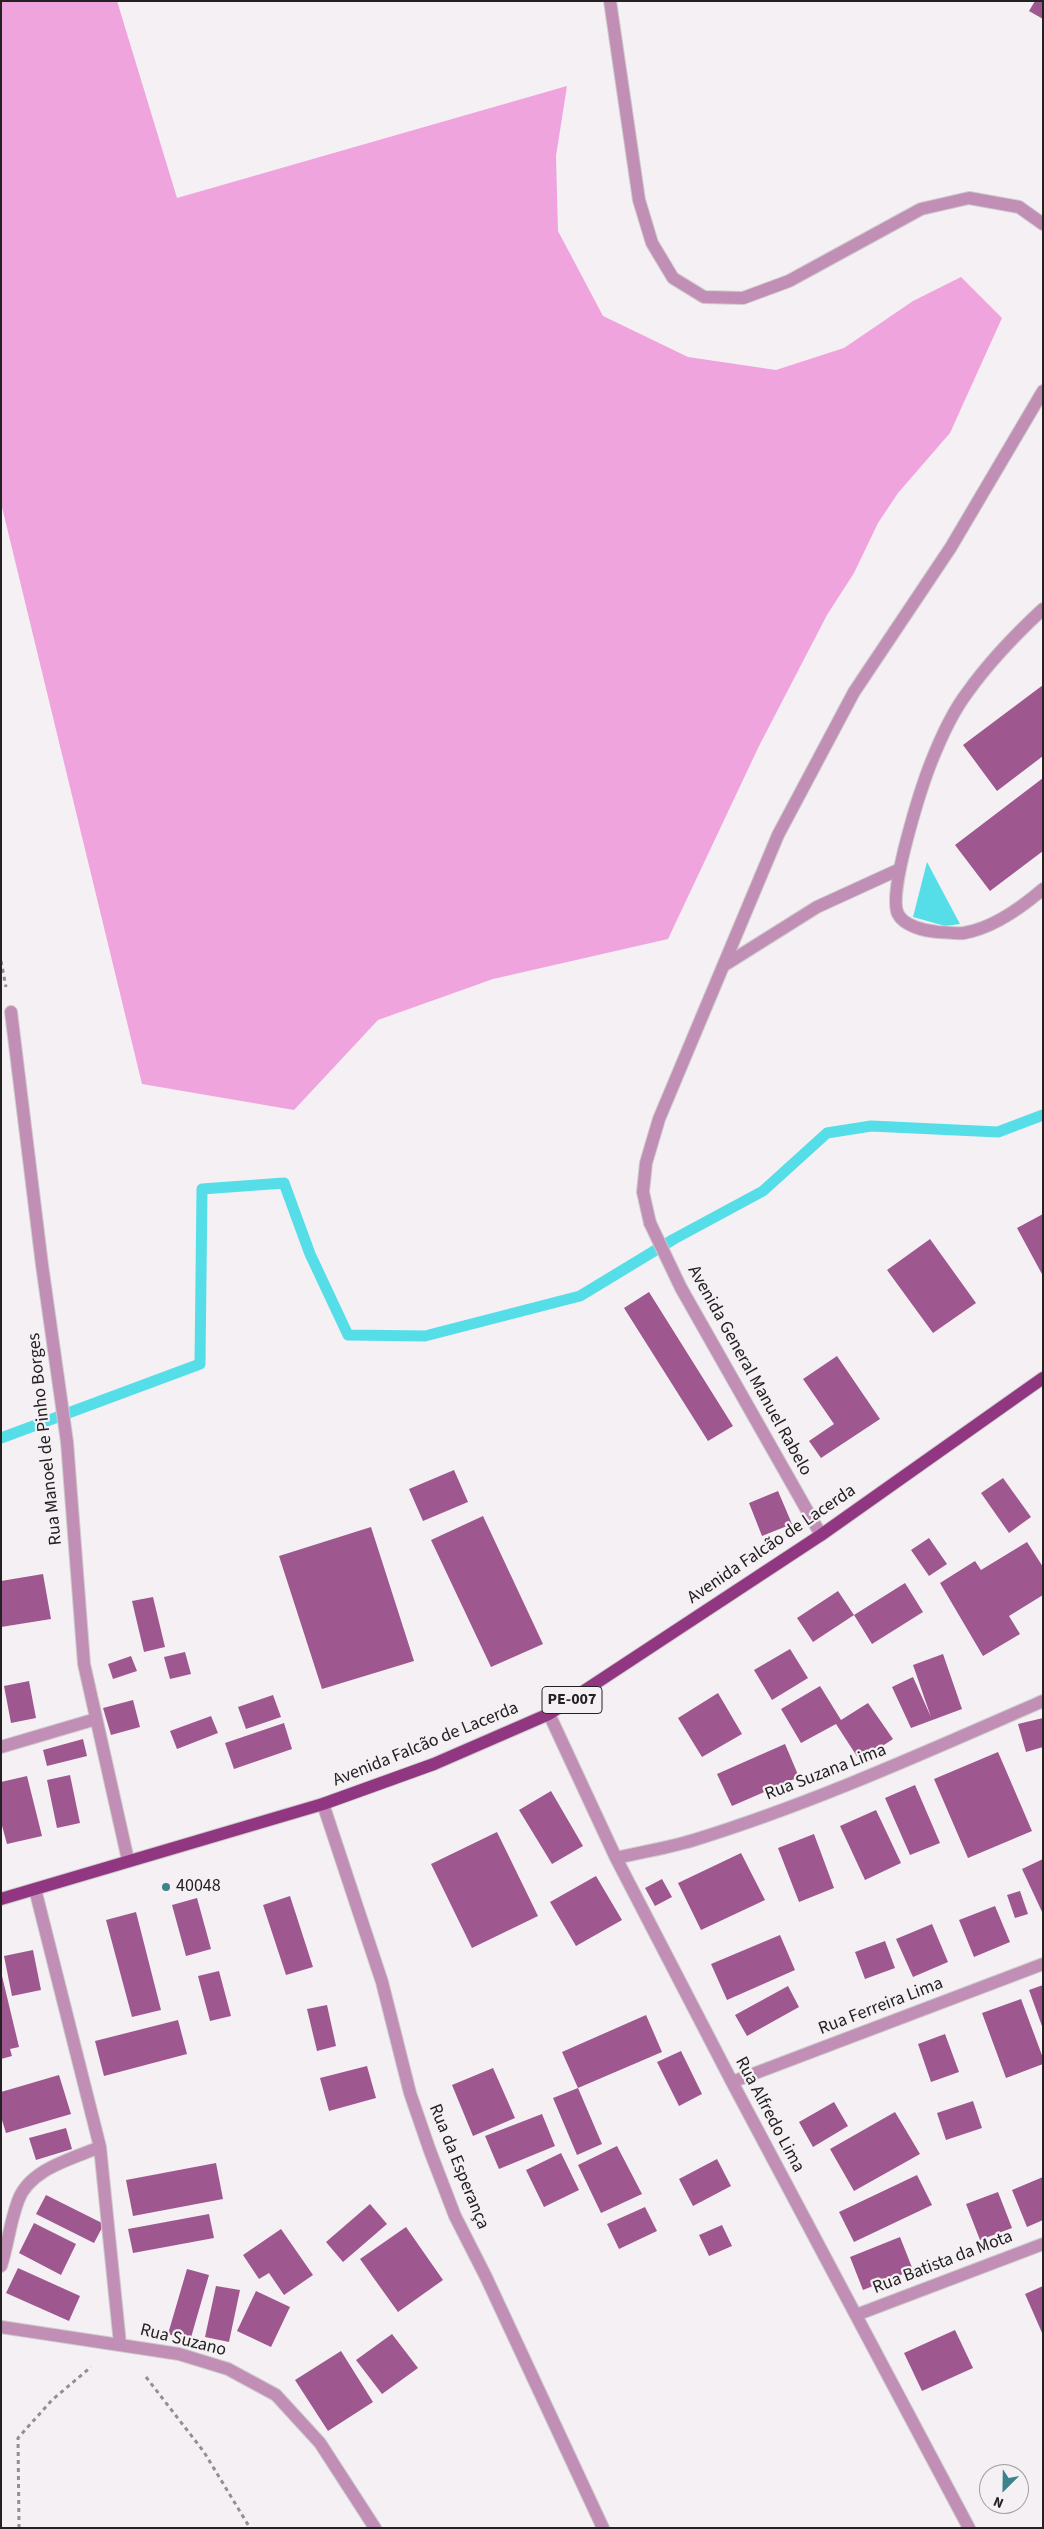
<!DOCTYPE html>
<html>
<head>
<meta charset="utf-8">
<style>
  body { margin:0 }
  #map { position:relative; width:1044px; height:2529px; overflow:hidden; background:#f4f0f3; font-family:"Source Sans 3",sans-serif }
  canvas { display:block }
  .frame { position:absolute; inset:0; border:2px solid #232122; pointer-events:none }
  .north { position:absolute; left:979px; top:2464px; width:50px; height:50px; box-sizing:border-box; background:#f4f0f3; border:1px solid #a09d9f; border-radius:50%; rotate:203deg; font-size:14px; font-weight:700; line-height:20px; text-align:center; color:#232122 }
  .north::after { content:''; display:block; margin:auto; width:18px; height:22px; background:#3c848a; clip-path:polygon(50% 0,100% 100%,50% 72%,0 100%) }
</style>
</head>
<body>
<div id="map">
<canvas width="1044" height="2529"></canvas>
<div class="frame"></div>
<div class="north">N</div>
</div>
<script>
const ctx = document.querySelector('canvas').getContext('2d');
ctx.lineJoin = 'round';
function fill(path, color) { ctx.fillStyle = color; ctx.fill(path, 'evenodd'); }
function trace(path, color, width, dash) { ctx.strokeStyle = color; ctx.lineWidth = width; ctx.lineCap = dash ? 'butt' : 'round'; ctx.setLineDash(dash || []); ctx.stroke(path); }
function write(font, color, halo, rows, align = 'center') {
  ctx.font = font + ' "Source Sans 3",sans-serif'; ctx.lineWidth = 4.5; ctx.setLineDash([]); ctx.textBaseline = 'middle'; ctx.strokeStyle = halo; ctx.fillStyle = color; for (const [text, x, y, turn = 0] of rows) {
    ctx.save(); ctx.translate(x, y); ctx.rotate((+turn || 0) * Math.PI / 180); ctx.textAlign = isNaN(turn) ? turn : align; if (halo) ctx.strokeText(text, 0, 0); ctx.fillText(text, 0, 0); ctx.restore();
  }
}
fill(new Path2D(`
  M1,1H117L177,198L567,86L556,156L558,231L603,316L688,357L776,370L844,348L913,301L961,277L1002,318L950,433L898,493L878,523L854,573L827,615L759,746L668,939L493,979L378,1020L294,1110L142,1084L1,503Z`), '#f0a4de');
fill(new Path2D(`
  M927,862L960,924L945,926L913,917Z`), '#55dee8');
trace(new Path2D(`
  M1,1438L200,1364L202,1189L284,1183L310,1254L348,1335L425,1336L580,1296L674,1239L763,1191L827,1133L871,1126L998,1132L1043,1115`), '#55dee8', 11);
fill(new Path2D(`
  M1035,1H1043V19L1029,11Z
  M1043,685V756L997,791L963,745Z
  M1043,778V851L990,891L955,845Z
  M1043,1214V1276L1017,1228Z
  M930,1239L976,1303L933,1333L887,1270Z
  M649,1292L733,1426L708,1441L624,1308Z
  M837,1356L880,1419L821,1458L809,1441L834,1424L803,1379Z
  M454,1470L468,1502L423,1521L409,1489Z
  M1003,1478L1031,1517L1009,1533L981,1493Z
  M778,1491L792,1524L762,1536L749,1503Z
  M483,1516L543,1644L491,1667L431,1540Z
  M371,1527L414,1661L322,1689L279,1556Z
  M929,1538L947,1564L929,1576L911,1550Z
  M1027,1542L1043,1567V1595L1009,1616L1020,1634L983,1656L940,1583L975,1561L981,1570Z
  M43,1574L51,1619L1,1627V1581Z
  M905,1583L923,1612L872,1644L854,1615Z
  M838,1591L854,1615L813,1642L797,1618Z
  M153,1597L165,1647L144,1652L132,1601Z
  M790,1649L808,1678L772,1700L754,1670Z
  M185,1652L191,1674L170,1679L164,1657Z
  M943,1654L962,1709L911,1728L892,1687L913,1677L931,1717L913,1665Z
  M131,1656L137,1671L113,1679L108,1664Z
  M29,1681L36,1718L11,1723L4,1686Z
  M820,1686L841,1720L868,1703L893,1739L860,1761L836,1724L801,1743L781,1709Z
  M718,1693L742,1734L702,1757L678,1718Z
  M273,1695L281,1717L246,1729L238,1707Z
  M133,1700L140,1727L111,1735L103,1708Z
  M211,1716L218,1733L177,1749L170,1731Z
  M1043,1718V1747L1026,1752L1018,1724Z
  M284,1723L292,1749L234,1769L225,1743Z
  M83,1739L87,1756L47,1766L43,1750Z
  M785,1744L799,1777L732,1806L717,1774Z
  M998,1752L1032,1831L968,1858L934,1779Z
  M70,1775L80,1823L57,1828L47,1780Z
  M27,1776L42,1836L7,1844L1,1822V1782Z
  M915,1785L940,1843L910,1855L885,1798Z
  M551,1791L583,1846L552,1864L519,1810Z
  M876,1810L901,1863L865,1880L840,1826Z
  M497,1832L538,1916L472,1948L431,1864Z
  M814,1834L834,1888L799,1902L778,1848Z
  M741,1853L765,1900L701,1930L678,1883Z
  M1043,1859V1914L1022,1869Z
  M596,1876L622,1920L576,1946L550,1902Z
  M662,1879L672,1897L655,1906L645,1888Z
  M1020,1891L1028,1914L1015,1918L1007,1895Z
  M290,1896L313,1967L286,1975L263,1905Z
  M197,1898L211,1949L186,1956L172,1905Z
  M995,1906L1010,1942L974,1957L959,1920Z
  M136,1912L161,2010L132,2017L106,1920Z
  M932,1924L948,1962L913,1977L896,1939Z
  M780,1935L795,1970L727,2000L711,1964Z
  M885,1941L895,1968L865,1979L855,1952Z
  M33,1950L41,1990L12,1996L4,1956Z
  M219,1971L231,2016L210,2021L198,1976Z
  M2,1976L19,2047L10,2049L12,2056L1,2059Z
  M1043,1985V2029L1029,1990Z
  M788,1986L799,2007L747,2036L735,2015Z
  M1021,1999L1043,2058V2064L1006,2078L982,2013Z
  M327,2005L336,2046L317,2051L307,2009Z
  M646,2015L662,2052L578,2088L562,2052Z
  M178,2020L187,2054L104,2076L95,2041Z
  M945,2034L959,2072L931,2082L918,2044Z
  M681,2051L702,2094L679,2106L657,2062Z
  M367,2066L376,2098L329,2111L320,2078Z
  M493,2068L515,2118L473,2136L452,2085Z
  M59,2075L71,2114L6,2133L1,2117V2092Z
  M578,2088L602,2144L577,2155L553,2098Z
  M973,2101L982,2128L946,2140L937,2113Z
  M834,2102L848,2126L813,2147L799,2122Z
  M895,2112L920,2154L854,2191L830,2149Z
  M542,2114L555,2146L499,2169L485,2136Z
  M66,2128L72,2149L36,2160L29,2138Z
  M617,2146L642,2194L601,2213L578,2165Z
  M561,2153L579,2190L544,2207L526,2170Z
  M717,2159L731,2186L693,2206L679,2179Z
  M216,2163L223,2199L133,2216L126,2180Z
  M917,2175L932,2205L854,2242L839,2212Z
  M1043,2177V2220L1027,2227L1012,2190Z
  M998,2192L1012,2228L980,2240L966,2204Z
  M46,2195L104,2224L94,2243L36,2214Z
  M370,2204L387,2224L343,2262L326,2242Z
  M645,2207L657,2231L619,2249L607,2224Z
  M209,2214L214,2238L133,2253L128,2229Z
  M34,2223L76,2244L61,2275L19,2253Z
  M722,2225L732,2246L709,2256L699,2235Z
  M406,2227L443,2280L398,2312L360,2259Z
  M281,2229L313,2275L284,2295L269,2273L259,2279L243,2255Z
  M900,2237L913,2270L863,2290L850,2257Z
  M18,2268L80,2296L69,2321L6,2293Z
  M187,2269L209,2275L190,2341L168,2334Z
  M216,2286L240,2290L229,2342L205,2337Z
  M1043,2286V2335L1025,2294Z
  M256,2291L290,2307L271,2347L237,2331Z
  M955,2330L973,2368L922,2391L904,2353Z
  M392,2334L418,2368L382,2394L356,2360Z
  M341,2351L373,2402L328,2431L295,2380Z`), '#9e588f');
const lane = new Path2D(`
  M610,1L639,200L652,243L673,278L704,297L743,298L789,281L921,209L969,198L1019,207L1043,224
  M1043,609C1015,635 989,662 967,693C954,710 940,740 932,760C922,785 887,893 898,914C904,926 925,931 938,932C946,932 956,934 964,933C993,928 1021,908 1043,889
  M723,966L817,907L900,869
  M650,1223L643,1192L646,1163L659,1119L778,835L854,692L951,547L1043,391`);
const street = new Path2D(`
  M11,1012L42,1265L67,1442L84,1664L128,1860
  M650,1223L681,1288L821,1535
  M549,1714L616,1858L732,2082L969,2528
  M1,1747L96,1719
  M323,1804L382,1982L410,2093L430,2151L455,2216L486,2277L603,2528
  M616,1858C642,1852 668,1848 694,1840C814,1803 928,1751 1043,1701
  M35,1889L100,2147L120,2344
  M732,2082L1043,1964
  M1,2266C8,2244 10,2222 18,2201C29,2169 72,2159 100,2147
  M856,2315L1043,2244
  M1,2327L179,2354L228,2369L276,2395L320,2443L375,2528`);
const primary = new Path2D(`
  M1,1899L323,1804L434,1764L549,1714L821,1535L1043,1378`);
trace(lane, '#cecbcd', 14);
trace(street, '#cecbcd', 14);
trace(primary, '#cecbcd', 14);
trace(new Path2D(`
  M1,961L6,987
  M146,2377L204,2452L250,2528
  M19,2528L18,2438L52,2400L91,2367`), '#928f91', 3, [4, 4]);
trace(lane, '#c18fb5', 12);
trace(street, '#c18fb5', 12);
trace(primary, '#913781', 12);
for (const [x, y, r, color] of [
  [166,1887,5,"#3c848a"]
]) { const dot = new Path2D(); dot.arc(x, y, r, 0, 2 * Math.PI); ctx.fillStyle = color; ctx.fill(dot); trace(dot, '#f4f0f3', 2); }
for (const [x, y, w] of [
  [572,1700,60]
]) { const box = new Path2D(); box.roundRect(x - w / 2, y - 13.5, w, 27, 4); ctx.fillStyle = '#f4f0f3'; ctx.fill(box); trace(box, '#232122', 1); }
write('bold 16px', '#232122', null, [
  ["PE-007",572,1700]
]);
write('18px', '#232122', '#f4f0f3', [
  ["Avenida General Manuel Rabelo",749,1371,61],
  ["Rua Manoel de Pinho Borges",46,1439,-96],
  ["Avenida Falcão de Lacerda",772,1545,-34],
  ["Avenida Falcão de Lacerda",426,1745,-22],
  ["Rua Suzana Lima",826,1773,-21],
  ["Rua Ferreira Lima",881,2007,-21],
  ["Rua Alfredo Lima",769,2115,62],
  ["Rua da Esperança",458,2167,68],
  ["Rua Batista da Mota",943,2263,-21],
  ["Rua Suzano",183,2341,14]
]);
write('18px', '#232122', '#f4f0f3', [
  ["40048",176,1887]
], 'left');
</script>
</body>
</html>
